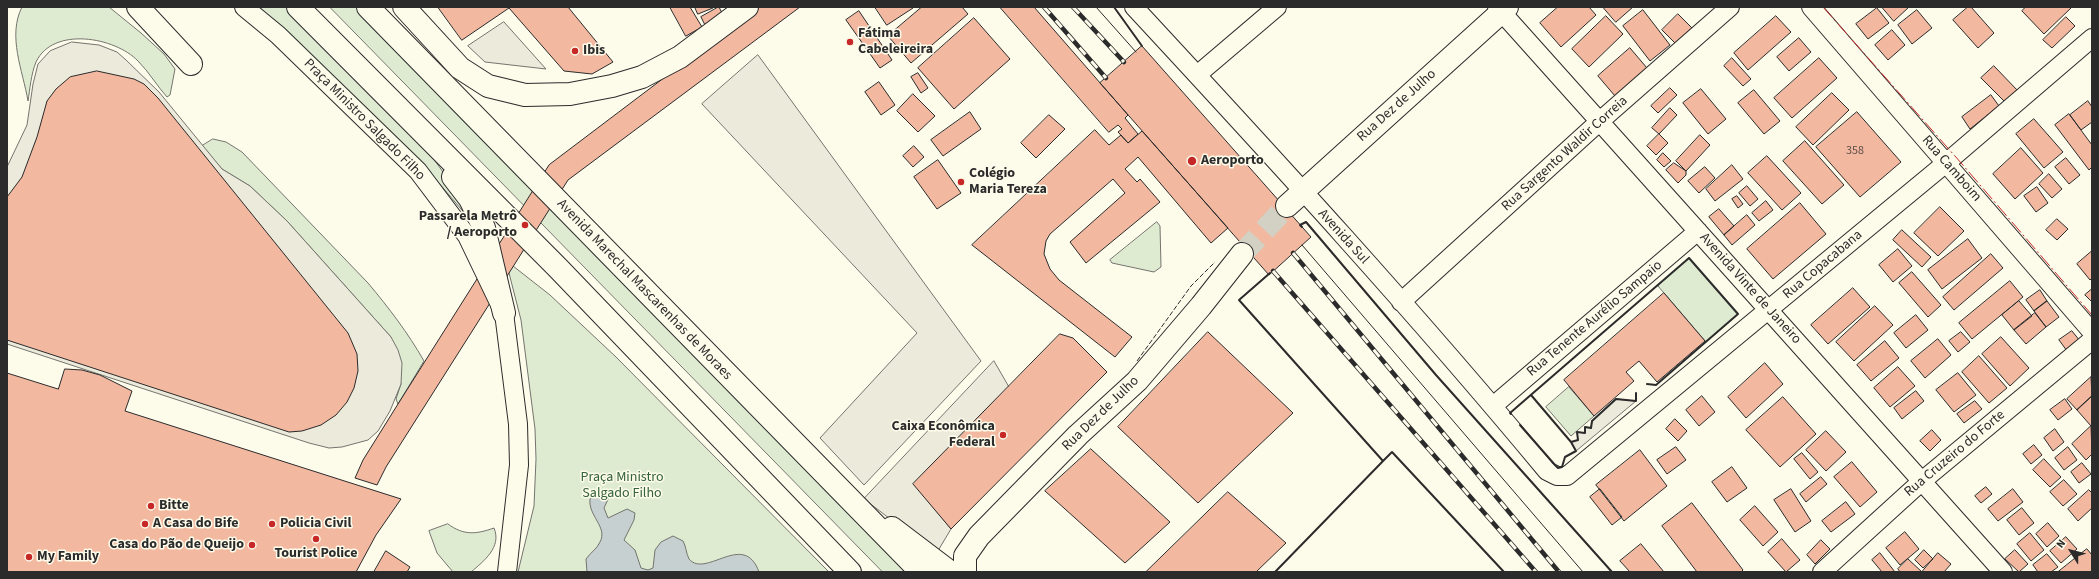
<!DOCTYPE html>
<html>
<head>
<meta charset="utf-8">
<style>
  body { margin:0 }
  #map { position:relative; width:2099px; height:579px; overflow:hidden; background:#fdfbea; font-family:"Source Sans 3",sans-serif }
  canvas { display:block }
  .frame { position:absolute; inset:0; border:8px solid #2b2b2b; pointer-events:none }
  .north { position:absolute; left:2051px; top:531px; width:40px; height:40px; -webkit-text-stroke:3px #fdfbea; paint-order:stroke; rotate:306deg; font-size:11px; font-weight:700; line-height:16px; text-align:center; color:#2b2b2b }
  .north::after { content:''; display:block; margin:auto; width:14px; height:18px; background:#2b2b2b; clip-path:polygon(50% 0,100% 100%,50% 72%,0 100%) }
</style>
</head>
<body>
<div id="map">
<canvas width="2099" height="579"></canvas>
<div class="frame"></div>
<div class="north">N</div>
</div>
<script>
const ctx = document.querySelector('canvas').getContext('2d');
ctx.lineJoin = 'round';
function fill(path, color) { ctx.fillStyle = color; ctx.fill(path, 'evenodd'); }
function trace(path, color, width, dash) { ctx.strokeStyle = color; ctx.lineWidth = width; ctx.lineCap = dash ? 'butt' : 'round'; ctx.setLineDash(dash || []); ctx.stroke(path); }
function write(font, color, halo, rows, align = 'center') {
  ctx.font = font + ' "Source Sans 3",sans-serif'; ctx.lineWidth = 3; ctx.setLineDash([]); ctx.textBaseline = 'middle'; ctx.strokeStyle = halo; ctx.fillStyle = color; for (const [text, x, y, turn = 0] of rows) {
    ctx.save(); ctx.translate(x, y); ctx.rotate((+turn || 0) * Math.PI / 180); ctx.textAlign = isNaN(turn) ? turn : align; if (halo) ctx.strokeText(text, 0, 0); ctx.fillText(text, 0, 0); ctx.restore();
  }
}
const green = new Path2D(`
  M22,7H109L141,33L164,54L175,69L170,95L167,97C157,86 149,72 138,61C115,37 53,26 36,62C31,74 30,89 28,101C23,71 7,36 22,7Z
  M256,7H296L397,109L446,176L484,236L432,175L293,37Z
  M330,7H357L912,572H883Z
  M213,139L226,142L242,152L368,283C389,308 408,333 424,361L398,404L396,399L401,384L391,337L287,221L250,186L222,169L202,146Z
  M1157,222L1160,226L1161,267L1154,272L1112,263L1110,260Z
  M1689,258L1738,314L1706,342L1658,286Z
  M513,266L550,295L616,357L829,572H518L534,506L536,459L535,429L521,320L508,269Z
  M1569,387L1594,416L1571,436L1546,407Z
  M448,524C464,536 477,534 494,528C502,547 484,561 471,572H453L437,553L429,531Z`);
fill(green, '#deebd1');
trace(green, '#74746e', 1);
const parking = new Path2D(`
  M504,22L546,69L485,62L468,46Z
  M72,42L99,45L117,52L126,60L159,92L222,169L250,186L287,221L391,337L398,350L402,363L401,384L390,411L378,431L368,440L342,447L329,448L309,443L7,344V167L27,125L33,84L38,64L50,51Z
  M758,55L981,361L864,485L820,438L917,333L702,104Z
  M994,361L1009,387L914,484L951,529L936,554L864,499Z
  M1616,399L1636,401L1576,451L1571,442L1578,440L1577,432L1585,433V427L1591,428L1592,421Z`);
fill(parking, '#eceadb');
trace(parking, '#74746e', 1);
const water = new Path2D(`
  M605,493L610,495L604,508L608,518L627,509L635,513L634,520L624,540L635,550L641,568L648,570L653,568L655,550L661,542L673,536L683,541C686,546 686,553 689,559C706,579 744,530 759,572H587L586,559C590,553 597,549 600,542C608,527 588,516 590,499L596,494Z`);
fill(water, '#c7d0d0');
trace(water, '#74746e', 1);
const building = new Path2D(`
  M438,7H568L613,62L592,74L564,71L509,8L462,40Z
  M670,7H690L702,27L686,36Z
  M695,7H712L713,8L698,14Z
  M719,7L724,17L706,27L701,17Z
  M758,7H800L568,180L386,467L377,485L355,478L363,460L398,404L549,165Z
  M875,7H913V8L887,25Z
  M922,7H962L968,14L911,63L888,36Z
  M1000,7H1034L1128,115L1125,118L1138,134L1128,143L1118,132L1122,129L1118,125L1109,132Z
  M1558,7H1589L1596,15L1561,47L1540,23Z
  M1603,7H1633L1616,22Z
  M1882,7H1909L1894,21Z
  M1968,7H1971L1994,33L1978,48L1953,20Z
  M2026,7H2072L2044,34L2022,11Z
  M1877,8L1889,23L1868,39L1856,24Z
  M1643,10L1670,45L1650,61L1623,26Z
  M1917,10L1932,28L1912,44L1898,25Z
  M859,11L892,60L880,68L846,20Z
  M1678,14L1695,31L1679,47L1662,30Z
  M1606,16L1623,34L1589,67L1572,49Z
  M1776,16L1791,32L1748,70L1734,53Z
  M2066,17L2075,26L2052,48L2043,40Z
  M974,18L1010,59L954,109L918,68Z
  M1892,30L1905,45L1888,60L1875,45Z
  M1799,38L1811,52L1789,71L1777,57Z
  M1142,46L1311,237L1269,275L1100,83Z
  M1630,48L1647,68L1615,96L1598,76Z
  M1732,58L1751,79L1743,86L1724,66Z
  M1819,58L1837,78L1792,118L1774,98Z
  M1994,66L2018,91L2006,103L1981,78Z
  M97,71L134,79L144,84L158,98L348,333L357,354L358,371L354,388L347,402L336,415L321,425L302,431L289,432L7,340V197L22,177L37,137L47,101L56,89L70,77Z
  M918,73L928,88L921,93L911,77Z
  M879,82L895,105L881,115L865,92Z
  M1670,88L1677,95L1658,113L1651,106Z
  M1701,89L1726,119L1708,134L1683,103Z
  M1754,90L1780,121L1764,134L1738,103Z
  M1832,93L1849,110L1813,145L1796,127Z
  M913,94L935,116L918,132L897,111Z
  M1991,95L1999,106L1970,129L1962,117Z
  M2088,101L2092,107V122L2081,130L2070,115Z
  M1670,108L1677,115L1659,134L1652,128Z
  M970,112L981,129L943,156L931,140Z
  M1857,112L1901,162L1860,197L1816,147Z
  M2069,114L2092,145V167L2089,170L2055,125Z
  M1049,115L1065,129L1036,158L1021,143Z
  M2034,119L2063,152L2044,168L2016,134Z
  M1095,130L1109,145L1121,135L1128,143L1142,131L1228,228L1211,243L1138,157L1125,169L1137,182L1140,179L1160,202L1086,263L1070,242L1125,193L1113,179L1050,234L1046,241L1044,254L1050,269L1059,280L1132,337L1115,357L972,245Z
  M1659,134L1668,143L1656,155L1647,146Z
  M1700,135L1710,145L1686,171L1676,161Z
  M1805,141L1844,185L1822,204L1783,161Z
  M914,146L924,157L913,167L903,156Z
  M2021,148L2043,173L2015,199L1993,174Z
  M1663,153L1671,161L1664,167L1657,160Z
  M1767,156L1801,193L1782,210L1748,173Z
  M2066,158L2080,175L2069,184L2055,167Z
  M938,160L961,193L937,209L914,177Z
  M1674,163L1686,171V175L1678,183L1666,170Z
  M1732,165L1743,179L1715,201L1706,189Z
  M1705,167L1715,178L1699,193L1688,181Z
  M2049,174L2062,189L2052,198L2039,184Z
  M1747,186L1758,199L1750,206L1739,193Z
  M2037,187L2048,203L2036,212L2024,196Z
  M1737,196L1743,204L1738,208L1732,199Z
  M1766,201L1773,210L1759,221L1752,213Z
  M1800,203L1826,234L1773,279L1747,249Z
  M1940,207L1964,231L1938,256L1914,233Z
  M1719,209L1734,226L1724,235L1709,217Z
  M1747,215L1755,225L1732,245L1724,235Z
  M2057,219L2068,229L2057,240L2046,230Z
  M1902,230L1931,257L1922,267L1893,240Z
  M1968,239L1982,258L1942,289L1928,270Z
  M1898,249L1912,266L1893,282L1879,265Z
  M2092,251V278L2090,280L2077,264Z
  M1991,254L2003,268L1954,310L1943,297Z
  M1912,272L1941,305L1928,317L1899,283Z
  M2010,281L2023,297L1972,339L1959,323Z
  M1853,288L1870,307L1828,344L1811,325Z
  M2092,289V302L2085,295Z
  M2040,290L2047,301L2034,311L2026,300Z
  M1664,293L1705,341L1657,382L1639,361L1626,372L1634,381L1594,416L1564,380Z
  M2019,301L2032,316L2014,330L2002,315Z
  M2047,301L2059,317L2046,327L2034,311Z
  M1875,306L1893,325L1854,361L1836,342Z
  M2035,313L2046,327L2026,344L2014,330Z
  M1916,315L1928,330L1906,348L1894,333Z
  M2072,331L2080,341L2067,351L2059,340Z
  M1208,332L1293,413L1198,503L1118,427Z
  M1961,332L1970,342L1958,352L1949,341Z
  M1060,334L1073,338L1107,372L951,529L913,484Z
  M2001,337L2029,368L2010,386L1982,354Z
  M1938,339L1951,355L1925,378L1911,361Z
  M1885,341L1899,358L1871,381L1857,365Z
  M1979,356L2007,388L1989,403L1962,372Z
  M1765,363L1783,384L1746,418L1728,397Z
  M1898,367L1915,386L1890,407L1874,388Z
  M65,369L82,370L100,375L132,391L125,411L401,499L376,535L356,572H7V373L58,389Z
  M1958,373L1976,395L1954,412L1936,390Z
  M2091,377L2092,396L2077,410L2067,399Z
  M1916,391L1924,401L1902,419L1894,408Z
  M1702,396L1715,412L1699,426L1686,410Z
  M2092,396V425L2091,426L2077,410Z
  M1783,397L1816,434L1780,467L1746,430Z
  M2065,399L2072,409L2058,420L2050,410Z
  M1975,401L1982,409L1964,423L1957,414Z
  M1675,419L1687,431L1678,441L1666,429Z
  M2091,426L2092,454L2086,460L2072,444Z
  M2055,429L2064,442L2053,451L2044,438Z
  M1932,430L1941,440L1930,451L1920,441Z
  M1826,431L1846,452L1826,471L1806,450Z
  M2034,445L2042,455L2031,464L2023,454Z
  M1676,447L1686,460L1667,474L1657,460Z
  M2068,447L2077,460L2064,470L2055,458Z
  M1091,449L1170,522L1125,563L1045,491Z
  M1640,450L1667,486L1624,521L1596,485Z
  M1802,453L1818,472L1810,479L1794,459Z
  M2044,459L2061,477L2050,487L2033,470Z
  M1852,462L1877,492L1860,507L1834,477Z
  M2082,463L2091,474L2079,483L2071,472Z
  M1732,467L1747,488L1727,502L1712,482Z
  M1821,477L1827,484L1806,502L1800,494Z
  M2064,480L2077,494L2063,506L2050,492Z
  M1986,487L1992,494L1981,503L1975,496Z
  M1600,489L1622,517L1612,525L1590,497Z
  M1791,489L1811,521L1795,532L1774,500Z
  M2013,489L2023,502L1998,521L1988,509Z
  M2089,490L2092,493V508L2078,521L2068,509Z
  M1228,492L1286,543L1256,572H1146Z
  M1846,502L1855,514L1831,532L1822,521Z
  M1692,503L1743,570L1741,572H1697L1662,526Z
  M1755,506L1778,532L1763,546L1740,520Z
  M2022,508L2034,523L2019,535L2007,520Z
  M2048,523L2059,536L2047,547L2036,534Z
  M1905,532L1919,549L1900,565L1886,548Z
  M2030,533L2044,550L2031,561L2017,544Z
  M2066,537L2077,549L2061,563L2050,551Z
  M1782,539L1800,560L1786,572L1768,552Z
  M1821,540L1830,549L1815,564L1807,555Z
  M1641,544L1664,572H1630L1620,561Z
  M2087,549L2092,555V572H2058Z
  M1924,550L1933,559L1923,568L1915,560Z
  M2015,550L2028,564L2019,572L2005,559Z
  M386,551L410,567L407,572H374Z
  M1880,553L1895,572H1882L1872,560Z
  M1938,553L1951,564L1944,572H1922Z
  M2047,554L2058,567L2051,572H2038L2033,565Z
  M1908,559L1922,572H1900L1898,569Z`);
fill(building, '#f2b8a0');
trace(building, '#2b2b2b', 1);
trace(new Path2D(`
  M1242,254L1287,206`), '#d3d1c4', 22, [22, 11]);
const minor = new Path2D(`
  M244,7L278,35L418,171L467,236L504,313L518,424L519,465L507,572
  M1134,7C1275,159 1415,312 1547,471L1557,476H1567L1946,163L2092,38
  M1497,7L2003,572
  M1811,7L2092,332
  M1197,75L1277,7
  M1401,302L1600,121L1730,7
  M1493,406L1698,231
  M1822,572L1922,481L2092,340`);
const major = new Path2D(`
  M404,7L460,68L488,86L525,95L570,94L612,86L642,77L680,57L747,7
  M1287,206L1507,7
  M965,572V556L979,536L1078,435L1137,381L1201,306L1242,254`);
const highway = new Path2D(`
  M138,7L191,64
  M298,7L558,268L850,572
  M368,7L921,572
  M453,177L470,199L484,228L504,313
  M892,528L950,572`);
trace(minor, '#2b2b2b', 20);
trace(major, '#2b2b2b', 24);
trace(highway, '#2b2b2b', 24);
trace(minor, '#fdfbea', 18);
trace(major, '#fdfbea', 22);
trace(highway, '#fdfbea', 22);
trace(new Path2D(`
  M1096,7L1136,52
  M1302,245L1583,572`), '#2b2b2b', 1);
const rail = new Path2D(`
  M1044,7L1106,78
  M1073,7L1124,62
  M1293,253L1559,572
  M1273,271L1536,572`);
trace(rail, '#2b2b2b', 4.5);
trace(rail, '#fdfbea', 3, [9]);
trace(new Path2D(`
  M1137,361L1191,286L1215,262`), '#2b2b2b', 1, [5, 2]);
trace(new Path2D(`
  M1114,7L1142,46
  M1302,227L1300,225L1306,222L1436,375L1612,572
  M1270,273L1239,300L1383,461L1392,452L1504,572
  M1531,395L1571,442
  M1511,414L1510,413L1689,258L1738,314L1656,385L1647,384
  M1520,425L1555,465L1558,468L1562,467L1565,457L1576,451L1571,442L1578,440L1577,432L1585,433V427L1591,428L1592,421L1616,399L1636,401V393
  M1275,572L1384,460`), '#2b2b2b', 2);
trace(new Path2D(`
  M1823,7L1962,164L2092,315`), '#c62828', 1, [14, 3, 2, 3]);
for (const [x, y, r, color] of [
  [850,42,4,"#c62828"],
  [575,51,4,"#c62828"],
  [1192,161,5,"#c62828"],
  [961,182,4,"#c62828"],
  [525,225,4,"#c62828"],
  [1003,435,4,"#c62828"],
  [151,506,4,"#c62828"],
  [145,524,4,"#c62828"],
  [272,524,4,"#c62828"],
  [316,539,4,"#c62828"],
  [252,545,4,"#c62828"],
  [29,557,4,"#c62828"]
]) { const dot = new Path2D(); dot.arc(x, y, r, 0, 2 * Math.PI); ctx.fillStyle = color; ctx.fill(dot); trace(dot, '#fdfbea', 1.5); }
write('12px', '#5d4e48', null, [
  ["358",1855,151]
]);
write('bold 14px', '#2b2b2b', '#fdfbea', [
  ["Fátima",858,34],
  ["Cabeleireira",858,50],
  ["Ibis",583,51],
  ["Aeroporto",1201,161],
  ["Colégio",969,174],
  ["Maria Tereza",969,190],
  ["Passarela Metrô",517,217,"right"],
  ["/ Aeroporto",517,233,"right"],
  ["Caixa Econômica",995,427,"right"],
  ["Federal",995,443,"right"],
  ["Bitte",159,506],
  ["A Casa do Bife",153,524],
  ["Policia Civil",280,524],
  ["Casa do Pão de Queijo",244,545,"right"],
  ["Tourist Police",316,554,"center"],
  ["My Family",37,557]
], 'left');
write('14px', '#2b2b2b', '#fdfbea', [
  ["Rua Dez de Julho",1397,106,-42],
  ["Praça Ministro Salgado Filho",364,120,45],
  ["Rua Sargento Waldir Correia",1565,154,-42],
  ["Rua Camboim",1951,169,49],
  ["Avenida Sul",1343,237,48],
  ["Rua Copacabana",1823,265,-40],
  ["Avenida Vinte de Janeiro",1750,289,48],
  ["Avenida Marechal Mascarenhas de Moraes",644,290,46],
  ["Rua Tenente Aurélio Sampaio",1595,319,-40],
  ["Rua Dez de Julho",1101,414,-44],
  ["Rua Cruzeiro do Forte",1955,454,-40]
]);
write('14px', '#34623c', '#fdfbea', [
  ["Praça Ministro",622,478],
  ["Salgado Filho",622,494]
]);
</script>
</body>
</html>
